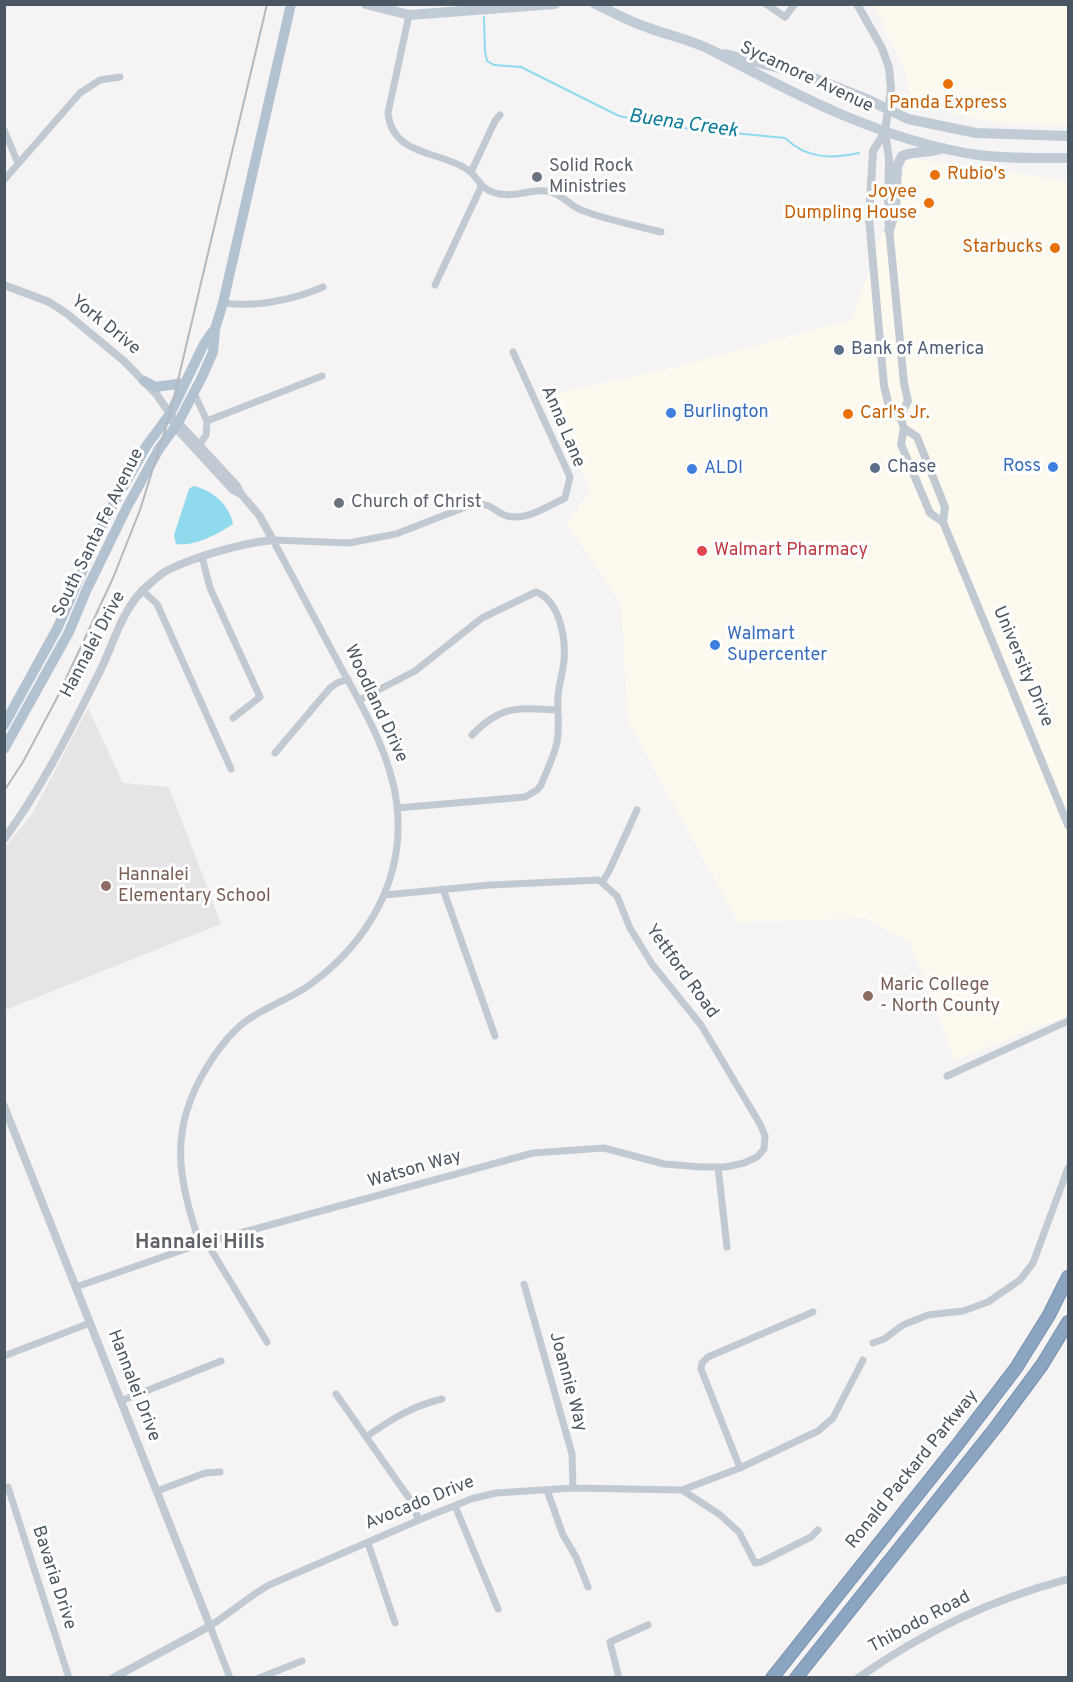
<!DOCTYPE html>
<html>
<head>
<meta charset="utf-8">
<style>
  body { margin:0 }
  #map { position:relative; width:1073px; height:1682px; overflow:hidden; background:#f5f3f3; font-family:Overpass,sans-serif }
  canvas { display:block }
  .frame { position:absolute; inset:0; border:6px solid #4a5661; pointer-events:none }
</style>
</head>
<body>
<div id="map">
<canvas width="1073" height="1682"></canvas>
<div class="frame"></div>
</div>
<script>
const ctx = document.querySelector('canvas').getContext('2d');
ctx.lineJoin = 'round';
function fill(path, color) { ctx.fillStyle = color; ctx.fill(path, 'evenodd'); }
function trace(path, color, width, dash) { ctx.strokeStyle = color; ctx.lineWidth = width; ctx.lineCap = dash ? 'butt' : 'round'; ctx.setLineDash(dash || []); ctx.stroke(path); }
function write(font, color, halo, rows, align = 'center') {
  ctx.font = font + ' Overpass,sans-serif'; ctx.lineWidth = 6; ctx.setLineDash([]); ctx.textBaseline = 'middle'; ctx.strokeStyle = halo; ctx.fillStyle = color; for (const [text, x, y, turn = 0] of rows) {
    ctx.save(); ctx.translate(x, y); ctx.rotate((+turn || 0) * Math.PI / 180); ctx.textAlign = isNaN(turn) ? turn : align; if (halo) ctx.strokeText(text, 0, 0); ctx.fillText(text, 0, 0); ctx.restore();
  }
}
fill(new Path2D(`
  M874,5H1068V126L992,122L911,103L905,70Z
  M908,158L1068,181V1015L955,1060L910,943L866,918L738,922L628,721L621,603L567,523L592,489L558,431L545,396L667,369L852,320Z`), '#fdf9ef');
fill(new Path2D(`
  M88,708L123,783L169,787L221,924L5,1010V847L32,814Z`), '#e6e4e5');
fill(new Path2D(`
  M193,486C212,490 229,504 233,524C218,534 194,547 176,544L174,535L189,489Z`), '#90daee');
trace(new Path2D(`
  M484,17L485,52L487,61L494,65L521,67L619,116L683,128L785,138C807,159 830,159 859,153`), '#90daee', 2);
const motorway = new Path2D(`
  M772,1678L958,1444L1016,1368L1049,1315L1068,1277
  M796,1678L996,1427L1042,1365L1068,1322`);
trace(motorway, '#7690ad', 14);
trace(new Path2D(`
  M766,4L785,17L795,4
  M409,15L388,113C392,155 437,151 465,168C481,177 476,189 500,194C519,198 535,186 554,193C564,197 571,206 581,210C607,220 634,225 661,232
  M4,130L18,163
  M471,172L495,121L500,115
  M4,180L80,93L100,80L120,77
  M435,285L481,187
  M223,303C256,307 292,300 323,287
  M194,393L207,421L322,376
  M200,444L206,435L207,421
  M202,557L210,588L260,697L233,718
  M142,590L157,604L231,769
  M359,700L415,671L482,618L536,592C559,600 566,637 564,660C563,672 559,684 558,696C557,711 560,727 557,742C554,757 546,772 541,785L537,790L525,797L397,808
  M472,735C502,704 518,708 558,710
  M275,753L330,688L337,683L348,679
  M602,883L609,871L637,810
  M443,889L495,1036
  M947,1076L1068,1021
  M718,1167L727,1247
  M524,1284L572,1454L573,1488
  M76,1287L200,1244L533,1153L604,1148L664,1164L701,1167H725L744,1163L757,1157L764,1149L765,1136L760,1124L701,1025L652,964L630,928L617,896L599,880L490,885L385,895
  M267,1342L210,1248L200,1244C178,1178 168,1130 207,1067C218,1049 234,1028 252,1017C271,1005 293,997 311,984C369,941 405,879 397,805C391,754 363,708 339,664C317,623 295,581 273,540L349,543L396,534L473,504C495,503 493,512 507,516C527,521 548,506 565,498L570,477L513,352
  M873,1343L884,1339L903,1325L928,1315L963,1311L988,1302L1020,1280L1033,1263L1068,1168
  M4,1356L90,1323
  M336,1394L409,1498L419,1520
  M121,1401L221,1361
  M366,1437C390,1420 412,1406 442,1399
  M740,1468L701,1369L702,1363L708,1357L813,1312
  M8,1487L69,1678
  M547,1490L563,1535L576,1557L588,1587
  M682,1490L719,1514L739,1532L755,1563L761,1562L811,1537L818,1530
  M157,1491L205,1473L220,1472
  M455,1506L498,1609
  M368,1543L395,1623
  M230,1678L210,1626C230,1613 248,1597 269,1585L419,1520L471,1499L496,1493L573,1488L682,1490L740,1468L818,1431L833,1418L863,1360
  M259,1678L302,1661
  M619,1678L610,1642L648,1625`), '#c1cad2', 7);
trace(new Path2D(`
  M857,4L882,48L889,68L891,89L885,132L889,159L888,217L904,383L908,401L900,417
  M885,132L873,151L869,218L884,386L890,410L900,417L904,428L901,444L930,513L943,522
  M4,285L49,302L66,313L124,361L157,395L170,414L175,427L233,490L241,494
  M904,428L917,437L945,507L943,522L1068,825
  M4,839C42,788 71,729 99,673C113,646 121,611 144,589C151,583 160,574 168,570C196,556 243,543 273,540L259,515L241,494L237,486L175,419
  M4,1106L210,1626L113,1678
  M858,1678C925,1631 990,1600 1068,1579`), '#c1cad2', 8);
trace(new Path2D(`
  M366,4L409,15L555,4
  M595,4C613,12 630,22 649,28C670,36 692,40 713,51C796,95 883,141 978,155C1008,159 1038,158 1068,158
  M725,54L809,76L869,100L908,119L976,133L1068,136
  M889,230L895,211L897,166L902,156C916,150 929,154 943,148`), '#c1cbd6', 10);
trace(new Path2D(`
  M144,381L155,387L184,383
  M4,725L58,627L105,519L147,445L170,414L204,344L213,331
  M4,749L69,632L86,591L127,507L159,449L178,423L202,377L213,352L215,329L223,303L291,4`), '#b3c2d1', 10);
trace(motorway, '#8ba5c1', 12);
trace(new Path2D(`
  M4,791L23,762L57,698L113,578L140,510L170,414L267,4`), '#b5b8bd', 2);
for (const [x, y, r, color] of [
  [948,84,6,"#e8710a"],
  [935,175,6,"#e8710a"],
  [537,177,6,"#6b7280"],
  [929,203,6,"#e8710a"],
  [1055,248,6,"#e8710a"],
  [839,350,6,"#5c6f8a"],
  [671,413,6,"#3f7fe0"],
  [848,414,6,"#e8710a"],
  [1053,467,6,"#3f7fe0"],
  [875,468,6,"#5c6f8a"],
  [692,469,6,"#3f7fe0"],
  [339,503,6,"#6b7280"],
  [702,551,6,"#e0444e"],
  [715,645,6,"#3f7fe0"],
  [106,886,6,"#8d6e63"],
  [868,996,6,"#8d6e63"]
]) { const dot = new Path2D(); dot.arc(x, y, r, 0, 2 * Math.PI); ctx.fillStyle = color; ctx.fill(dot); trace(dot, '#fff', 2); }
write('18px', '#4a5661', '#fff', [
  ["Sycamore Avenue",806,78,25],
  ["York Drive",105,326,39],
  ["Anna Lane",562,427,67],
  ["South Santa Fe Avenue",99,533,-64],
  ["Hannalei Drive",94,645,-62],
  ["University Drive",1022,667,67],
  ["Woodland Drive",375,704,65],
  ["Yettford Road",681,972,54],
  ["Watson Way",415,1170,-16],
  ["Joannie Way",567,1382,75],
  ["Hannalei Drive",133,1386,69],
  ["Ronald Packard Parkway",913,1470,-51],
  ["Avocado Drive",420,1504,-22],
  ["Bavaria Drive",53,1578,72],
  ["Thibodo Road",920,1623,-28]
]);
write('18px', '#c56008', '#fff', [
  ["Panda Express",948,104,"center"],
  ["Rubio's",947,175],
  ["Joyee",917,193,"right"],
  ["Dumpling House",917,214,"right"],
  ["Starbucks",1043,248,"right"],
  ["Carl's Jr.",860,414]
], 'left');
write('18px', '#5b616d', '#fff', [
  ["Solid Rock",549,167],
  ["Ministries",549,188],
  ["Church of Christ",351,503]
], 'left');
write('18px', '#4e5e75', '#fff', [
  ["Bank of America",851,350],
  ["Chase",887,468]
], 'left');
write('18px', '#366cbe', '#fff', [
  ["Burlington",683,413],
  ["Ross",1041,467,"right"],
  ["ALDI",704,469],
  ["Walmart",727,635],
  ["Supercenter",727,656]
], 'left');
write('18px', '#be3a42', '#fff', [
  ["Walmart Pharmacy",714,551]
], 'left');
write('18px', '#785e54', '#fff', [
  ["Hannalei",118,876],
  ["Elementary School",118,897],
  ["Maric College",880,986],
  ["- North County",880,1007]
], 'left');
write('italic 20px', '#0c7c9b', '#fff', [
  ["Buena Creek",683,125,8]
]);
write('bold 20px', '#5f6368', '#fff', [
  ["Hannalei Hills",200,1244]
]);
</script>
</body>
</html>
